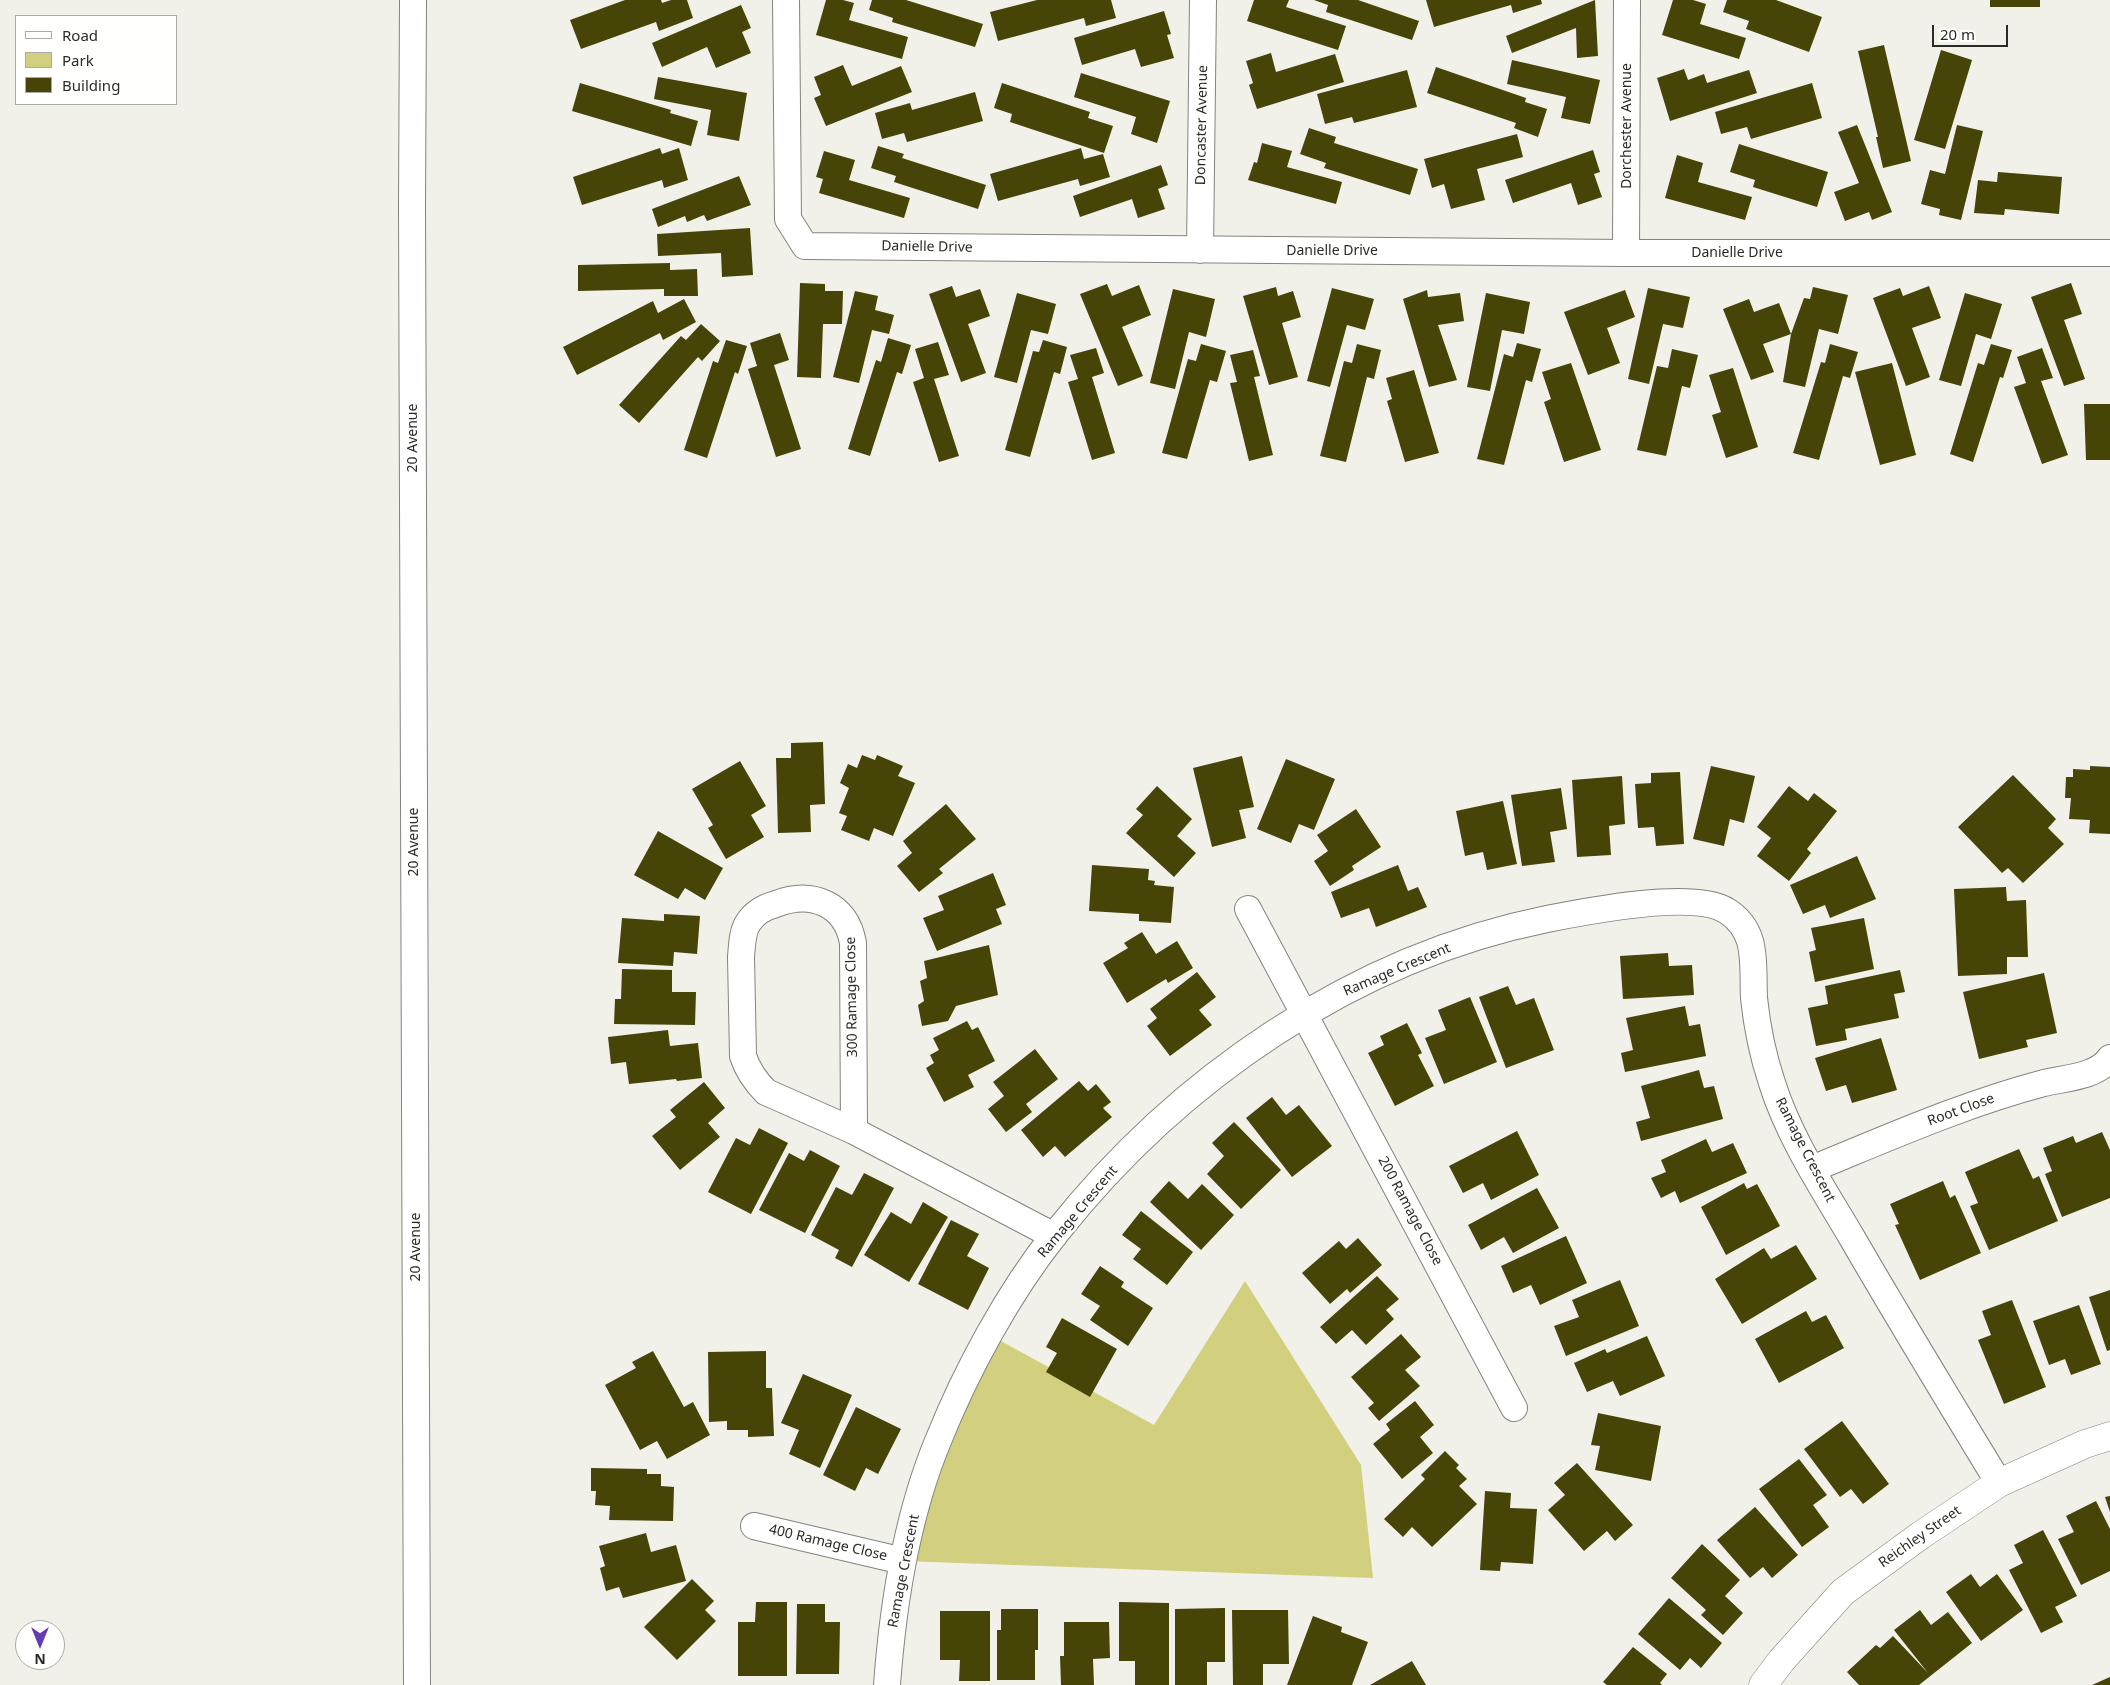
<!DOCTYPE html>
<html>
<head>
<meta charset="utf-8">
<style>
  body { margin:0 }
  #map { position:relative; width:2110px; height:1685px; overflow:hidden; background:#f1f1ea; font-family:"Noto Sans",sans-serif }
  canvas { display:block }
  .legend { position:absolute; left:15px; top:15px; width:162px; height:90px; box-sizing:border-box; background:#fffffe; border:1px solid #aaaaa8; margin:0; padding:6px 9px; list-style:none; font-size:15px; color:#2a2b28 }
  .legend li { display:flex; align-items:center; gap:10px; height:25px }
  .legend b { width:25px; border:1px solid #aaaaa8 }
  .north { position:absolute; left:15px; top:1620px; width:50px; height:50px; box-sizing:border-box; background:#fffffe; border:1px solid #aaaaa8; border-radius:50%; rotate:180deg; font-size:14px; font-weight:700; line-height:20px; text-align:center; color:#2a2b28 }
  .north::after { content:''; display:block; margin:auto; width:18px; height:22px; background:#653bb3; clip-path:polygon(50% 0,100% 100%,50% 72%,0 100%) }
  .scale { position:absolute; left:1932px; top:25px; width:76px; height:22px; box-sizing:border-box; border:2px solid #2a2b28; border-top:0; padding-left:6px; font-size:15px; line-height:18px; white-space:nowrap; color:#2a2b28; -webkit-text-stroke:4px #fffffe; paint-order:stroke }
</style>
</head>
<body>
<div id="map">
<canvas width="2110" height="1685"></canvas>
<ul class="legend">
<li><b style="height:6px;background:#fff"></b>Road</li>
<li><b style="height:14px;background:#d2d07f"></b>Park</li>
<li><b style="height:14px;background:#474407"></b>Building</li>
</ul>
<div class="north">N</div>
<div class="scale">20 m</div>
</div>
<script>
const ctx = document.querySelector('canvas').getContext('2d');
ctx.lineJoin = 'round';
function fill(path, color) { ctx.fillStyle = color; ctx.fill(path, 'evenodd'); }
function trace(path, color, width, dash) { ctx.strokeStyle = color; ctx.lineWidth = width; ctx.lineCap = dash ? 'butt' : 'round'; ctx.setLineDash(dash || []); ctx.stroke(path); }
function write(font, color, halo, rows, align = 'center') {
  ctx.font = font + ' "Noto Sans",sans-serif'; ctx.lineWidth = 5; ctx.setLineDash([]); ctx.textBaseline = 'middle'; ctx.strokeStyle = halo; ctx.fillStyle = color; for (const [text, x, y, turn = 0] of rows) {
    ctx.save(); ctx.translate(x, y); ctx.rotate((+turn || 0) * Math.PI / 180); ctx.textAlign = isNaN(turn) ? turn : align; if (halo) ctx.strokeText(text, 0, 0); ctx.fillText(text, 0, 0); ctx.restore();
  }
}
fill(new Path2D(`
  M1245,1281L1361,1465L1373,1578L903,1561L990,1335L1154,1425Z`), '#d2d07f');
fill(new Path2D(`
  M625,0H661L662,3L671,0H687L693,18L659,31L656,22L581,49L570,20Z
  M826,0H843L854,3L849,20L908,37L902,59L816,35Z
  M872,0H906L983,24L975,47L892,22L893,18L869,10Z
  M1037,0H1111L1116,18L1086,26L1084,18L998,41L990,12Z
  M1254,0H1289L1286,7L1346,26L1338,50L1247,21Z
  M1314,0H1358L1419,21L1412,40L1326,12L1328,5Z
  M1426,0H1541L1542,4L1513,13L1511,5L1434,27Z
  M1595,0L1598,56L1577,58L1576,28L1512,53L1506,36Z
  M1673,0H1693L1706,4L1700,24L1746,38L1739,59L1662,35Z
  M1727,0H1776L1822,17L1809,52L1746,29L1749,21L1723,12Z
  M1990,0H2040V7H1990Z
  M741,5L751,28L742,32L751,53L716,68L707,47L662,67L652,43Z
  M1164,11L1171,34L1167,35L1174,58L1141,67L1135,49L1082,65L1074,38Z
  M1884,45L1911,161L1883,168L1876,137H1878L1858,51Z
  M1941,50L1972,60L1945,149L1914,140Z
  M1271,53L1276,72L1335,54L1344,82L1257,109L1249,85L1253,83L1246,61Z
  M1512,60L1600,80L1590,124L1561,118L1566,97L1507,84Z
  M843,65L852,86L901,66L912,92L826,126L814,98L821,95L814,77Z
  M1436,67L1526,98L1525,102L1547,109L1538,137L1514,128L1516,123L1427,93Z
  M1684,69L1688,80L1704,74L1707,83L1749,70L1757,93L1670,121L1657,78Z
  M1407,70L1417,107L1354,123L1352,117L1325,124L1317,94Z
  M1081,73L1170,101L1157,143L1131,134L1136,117L1074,97Z
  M658,77L747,93L739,141L707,135L711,110L654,99Z
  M580,83L671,110L670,113L698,121L691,146L572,111Z
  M1002,83L1090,112L1088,118L1113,126L1104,153L1010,122L1012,114L994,108Z
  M1812,83L1822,118L1751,139L1747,127L1721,134L1715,112Z
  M975,92L983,121L907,142L904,133L882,139L875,113L910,103L912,110Z
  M1857,125L1892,212L1872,220L1869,212L1845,221L1834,192L1859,183L1838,132Z
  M1957,125L1983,131L1961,220L1939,215L1940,209L1921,204L1930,170L1945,174Z
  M1309,128L1336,137L1334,143L1418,169L1410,195L1324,168L1326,163L1300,154Z
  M1517,134L1523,157L1477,169L1485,200L1451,209L1444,184L1432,188L1424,159Z
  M1262,143L1292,151L1287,167L1342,182L1336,204L1248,180L1254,162L1257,163Z
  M1739,144L1828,172L1817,207L1753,187L1755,180L1730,172Z
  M878,146L904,154L902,158L986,185L978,209L894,182L896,176L871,168Z
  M660,148L662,154L679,148L688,180L664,188L662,180L582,205L573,177Z
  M1081,148L1084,159L1103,154L1110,177L1080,186L1078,179L998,201L990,174Z
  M1593,150L1600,172L1594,174L1602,197L1578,205L1571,183L1513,203L1505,180Z
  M824,151L855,160L849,180L910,198L904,218L819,193L823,179L816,177Z
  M1677,155L1703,163L1698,182L1752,197L1745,220L1665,198Z
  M1161,165L1168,185L1158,189L1165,209L1138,218L1132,199L1080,217L1073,196Z
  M1998,172L2062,177L2059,214L2005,209L2004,215L1974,213L1978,180L1997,182Z
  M739,176L751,205L707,221L704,215L687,222L685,216L658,227L652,209Z
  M750,228L753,275L722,277L721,253L658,256L657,234Z
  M670,263V270L697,269L698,296H664V289L578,291V265Z
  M800,283L825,284V291H843L842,324H823L821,378L797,377Z
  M2071,283L2082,314L2064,320L2085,379L2064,386L2031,297Z
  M1107,284L1112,296L1139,285L1151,315L1122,327L1143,376L1118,386L1080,294Z
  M952,286L956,297L980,289L990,316L968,324L986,373L961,382L929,294Z
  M1929,286L1941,318L1912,328L1930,377L1906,386L1873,298L1900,288L1903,296Z
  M1276,287L1278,296L1293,291L1301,317L1282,323L1298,377L1269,385L1243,296Z
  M1813,287L1848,295L1838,334L1819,329L1805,387L1783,382L1791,334L1804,298L1810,299Z
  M1332,288L1374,299L1365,330L1347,325L1330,387L1307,381Z
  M1648,288L1690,297L1683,328L1663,324L1649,384L1628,379Z
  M1173,289L1215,299L1206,337L1189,332L1175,389L1150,383Z
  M1427,290L1428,297L1460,293L1464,321L1438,325L1457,380L1429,387L1403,299Z
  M1625,290L1635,317L1607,328L1620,363L1588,375L1564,312Z
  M855,291L878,296L875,310L894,315L889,334L872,330L859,383L833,377Z
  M1017,293L1056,304L1048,334L1031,330L1017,383L994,377Z
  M1486,293L1530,302L1524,334L1502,330L1490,391L1467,387Z
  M1965,293L2002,304L1991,339L1976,334L1961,386L1939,380Z
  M684,299L696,322L663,340L660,333L577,375L563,347L653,301L658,313Z
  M1749,299L1754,312L1779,303L1791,334L1763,344L1774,372L1751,380L1723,309Z
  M701,324L720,341L702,361L698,357L639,423L619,405L681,336L686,340Z
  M780,333L789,360L774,365L801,449L776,457L748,369L757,366L750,343Z
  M888,338L911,345L902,374L897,372L870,456L848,449L876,360L881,362Z
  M726,340L747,346L738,374L735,372L707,458L684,450L713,361L718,363Z
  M1043,340L1067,347L1060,374L1054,372L1030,457L1005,450L1033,351L1039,352Z
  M938,342L949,375L934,379L959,456L939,462L913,382L924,378L915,349Z
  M1517,343L1541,349L1532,382L1526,380L1504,465L1477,459L1504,354L1513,357Z
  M1201,344L1226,351L1217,382L1210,380L1187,459L1162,453L1188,359L1196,361Z
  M1357,344L1381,350L1374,379L1367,377L1346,462L1320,456L1344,361L1352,363Z
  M1830,344L1858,352L1850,378L1843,376L1819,460L1793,453L1821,362L1825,363Z
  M1991,344L2012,350L2003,378L2000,377L1973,462L1950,454L1978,363L1984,365Z
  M1096,348L1104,373L1092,377L1115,453L1092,460L1068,382L1078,379L1070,355Z
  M2042,348L2053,378L2041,381L2068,455L2042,464L2014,387L2026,383L2017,357Z
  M1672,349L1698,355L1690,388L1682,386L1666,456L1637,450L1657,366L1668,368Z
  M1253,350L1260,376L1254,377L1273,455L1249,461L1230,383L1237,382L1230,355Z
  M1571,363L1601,450L1564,462L1544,402L1551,399L1542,372Z
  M1892,363L1916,455L1880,465L1855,372Z
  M1733,368L1758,447L1726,458L1712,415L1721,412L1709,375Z
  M1414,370L1439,453L1405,462L1387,401L1392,399L1386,378Z
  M2084,404H2110V460H2086Z
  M823,742L825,804L810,805L811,832L778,833L776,758H791V743Z
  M862,755L875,760L877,755L903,766L898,776L915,783L893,836L874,828L869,841L841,830L847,816L839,813L849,788L840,783L848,764L857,768Z
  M1242,756L1254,807L1239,810L1246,838L1212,847L1193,768Z
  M1286,759L1335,779L1314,830L1299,824L1291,843L1257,829Z
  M740,761L766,806L751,815L764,837L726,859L708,828L713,825L692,789Z
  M1711,766L1755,776L1744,823L1730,819L1724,846L1693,839Z
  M2090,766L2110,767V834L2089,833L2090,820L2069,819L2071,798H2065L2066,777H2073V769L2090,770Z
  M1680,772L1684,844L1656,846L1654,827L1638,828L1635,784L1651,783V773Z
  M2013,775L2056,819L2048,828L2064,844L2023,883L2008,868L2002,873L1958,827Z
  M1622,776L1625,824L1609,826L1611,855L1577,857L1572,780Z
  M1157,786L1192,819L1177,836L1196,853L1174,877L1126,833L1143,815L1136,809Z
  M1789,786L1808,801L1814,793L1837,811L1807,849L1811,853L1789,881L1757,856L1771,838L1757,827Z
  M1561,788L1567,829L1550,832L1555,862L1522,866L1511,795Z
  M1503,801L1517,864L1487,870L1483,852L1465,856L1456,811Z
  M946,804L976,839L939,869L943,873L919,892L897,866L912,853L903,841Z
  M1356,809L1381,847L1352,866L1354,870L1330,886L1314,861L1328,851L1317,835Z
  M658,831L723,868L705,900L685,888L678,899L634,875Z
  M1857,856L1876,899L1830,918L1825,905L1803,914L1790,885Z
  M1092,865L1149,869L1148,880L1155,881L1154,885L1174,887L1171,923L1139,921V914L1089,911Z
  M1398,865L1408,891L1418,887L1427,907L1376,927L1369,908L1341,918L1331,892Z
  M993,873L1006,905L996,909L1002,924L937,951L923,918L944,910L938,896Z
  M2006,887L2007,901L2026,900L2028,957H2007V974L1958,976L1954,889Z
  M664,914L700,916L697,954L674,952L673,966L618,963L622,918L664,921Z
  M1864,918L1874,969L1815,982L1809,952L1816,950L1811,928Z
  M1142,932L1156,954L1177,941L1193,968L1168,983L1166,979L1127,1003L1103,963L1128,948L1124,943Z
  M989,945L998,995L956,1006L948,1021L922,1026L918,1005L924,1001L920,981L927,978L924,961Z
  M1668,953L1669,966L1692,965L1694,995L1623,999L1620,956Z
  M622,969L672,970V992H696L695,1025L614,1024L615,999H621Z
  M1900,970L1905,992L1894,994L1899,1018L1845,1029L1847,1040L1816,1046L1808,1008L1828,1004L1825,986Z
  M1197,972L1216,997L1199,1010L1212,1025L1170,1056L1147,1026L1157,1018L1150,1009Z
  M2044,973L2057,1033L2026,1040L2028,1047L1979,1059L1963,992Z
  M1508,986L1516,1005L1534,998L1554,1050L1506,1068L1479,997Z
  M1470,997L1497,1062L1444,1084L1425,1038L1446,1030L1438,1010Z
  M1685,1006L1689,1026L1700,1024L1706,1056L1625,1072L1621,1053L1633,1050L1626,1018Z
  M967,1021L972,1030L978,1027L995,1061L968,1075L974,1087L944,1102L926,1068L934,1063L930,1055L939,1050L933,1038Z
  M1407,1023L1422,1053L1418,1055L1434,1086L1395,1106L1368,1053L1384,1045L1380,1036Z
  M668,1030L670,1046L698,1043L702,1078L677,1081L676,1079L629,1084L626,1062L611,1064L608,1037Z
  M1881,1038L1897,1090L1852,1103L1846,1085L1826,1091L1815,1058Z
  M1035,1049L1058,1079L1026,1104L1032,1112L1006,1132L988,1109L1004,1096L993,1082Z
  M1699,1070L1704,1088L1714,1086L1723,1119L1641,1141L1636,1122L1650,1118L1641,1086Z
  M1079,1081L1088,1091L1096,1084L1111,1102L1103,1108L1112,1117L1065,1157L1055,1146L1043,1157L1021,1130Z
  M704,1082L725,1108L708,1123L720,1137L680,1170L652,1136L676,1117L670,1110Z
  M1272,1097L1286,1115L1299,1105L1332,1146L1292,1177L1246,1118Z
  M1234,1122L1281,1170L1241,1209L1207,1174L1224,1156L1212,1143Z
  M759,1128L788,1143L751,1214L708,1192L736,1138L750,1145Z
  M1517,1131L1539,1175L1491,1200L1483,1183L1463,1193L1449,1166Z
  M2102,1132L2110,1150V1198L2062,1217L2045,1174L2052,1171L2043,1148L2073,1136L2076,1143Z
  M1706,1139L1712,1152L1733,1143L1747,1173L1680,1203L1675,1191L1661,1198L1651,1178L1666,1172L1661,1160Z
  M2019,1149L2033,1179L2039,1176L2058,1221L1989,1250L1970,1206L1978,1203L1965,1172Z
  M810,1150L840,1166L805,1233L759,1210L789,1153L804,1161Z
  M864,1173L894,1188L852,1267L835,1258L839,1250L811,1235L836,1187L852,1195Z
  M1169,1181L1188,1199L1202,1184L1234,1215L1201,1250L1150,1202Z
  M1943,1181L1950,1198L1955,1195L1981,1253L1920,1280L1895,1225L1899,1224L1890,1204Z
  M1744,1183L1747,1189L1757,1184L1780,1226L1726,1255L1701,1207Z
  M1537,1188L1559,1228L1513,1253L1504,1237L1481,1250L1468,1225Z
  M923,1202L948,1217L909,1282L864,1255L891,1212L911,1224Z
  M1141,1211L1193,1252L1167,1285L1133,1259L1141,1249L1122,1235Z
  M951,1220L979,1234L967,1256L989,1268L968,1310L918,1284Z
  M1566,1236L1587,1283L1540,1305L1531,1285L1513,1293L1501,1266Z
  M1358,1238L1382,1265L1350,1293L1347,1289L1330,1304L1302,1273L1339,1241L1346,1249Z
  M1796,1245L1817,1279L1742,1324L1715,1279L1764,1248L1771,1259Z
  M1100,1266L1124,1282L1121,1287L1153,1308L1128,1346L1090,1320L1100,1306L1081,1294Z
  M1377,1276L1399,1299L1386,1310L1394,1319L1366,1345L1352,1330L1336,1344L1320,1327Z
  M1620,1280L1639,1326L1566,1356L1554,1326L1579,1317L1572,1300Z
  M2110,1290V1350L2107,1351L2089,1297Z
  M2012,1300L2046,1387L2004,1404L1978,1340L1991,1335L1982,1311Z
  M2079,1305L2101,1364L2071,1375L2065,1359L2049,1365L2033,1321Z
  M1806,1311L1812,1322L1826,1315L1844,1348L1779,1383L1755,1339Z
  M1062,1318L1117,1349L1090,1397L1046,1372L1057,1353L1046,1347Z
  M1401,1334L1421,1357L1405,1370L1420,1386L1379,1421L1368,1408L1374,1403L1351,1377Z
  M1647,1336L1665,1376L1620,1396L1613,1381L1587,1392L1574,1363L1605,1349L1607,1353Z
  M653,1351L684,1407L693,1402L710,1435L667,1459L657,1441L640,1450L605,1385L636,1368L632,1362Z
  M766,1351V1388H772L774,1436L748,1437V1430H727V1421L709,1422L708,1352Z
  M803,1374L852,1395L820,1468L789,1454L799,1430L781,1423Z
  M1415,1401L1434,1425L1420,1437L1433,1453L1402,1479L1373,1444L1390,1430L1386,1424Z
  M856,1407L901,1429L878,1474L866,1468L855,1491L823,1475Z
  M1598,1413L1661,1426L1651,1481L1595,1470L1600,1446L1591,1445Z
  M1842,1421L1889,1484L1863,1504L1851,1489L1840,1497L1804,1449Z
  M1445,1451L1459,1465L1456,1468L1467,1479L1459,1486L1477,1504L1432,1547L1412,1527L1403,1537L1384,1519L1425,1479L1421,1475Z
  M1799,1459L1827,1495L1813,1505L1829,1527L1802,1547L1759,1489Z
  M1577,1463L1633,1525L1615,1541L1607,1531L1584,1551L1548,1510L1565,1495L1554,1483Z
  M591,1468L647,1469V1474H661V1486L674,1487L673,1521L609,1520L610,1506L595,1505L596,1491H591Z
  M1485,1491L1511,1493L1510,1508L1537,1509L1533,1564L1501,1562L1500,1571L1480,1570Z
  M2110,1496V1512L2105,1497Z
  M2096,1501L2110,1529V1571L2081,1585L2058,1539L2074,1532L2066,1516Z
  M1755,1507L1798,1555L1772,1578L1763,1567L1750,1578L1717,1540Z
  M2043,1530L2077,1596L2055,1607L2063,1622L2041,1633L2009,1570L2023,1563L2014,1545Z
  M646,1533L651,1552L676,1545L686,1581L623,1598L619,1587L606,1591L600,1568L605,1566L599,1546Z
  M1702,1544L1740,1580L1725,1596L1743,1613L1723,1635L1701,1615L1706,1610L1671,1578Z
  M1971,1574L1980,1587L1997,1574L2023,1610L1981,1641L1946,1592Z
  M692,1579L714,1601L705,1610L716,1621L677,1660L644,1627Z
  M1669,1598L1722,1643L1701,1668L1690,1658L1680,1670L1638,1634Z
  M756,1602H787V1676H738V1622H755Z
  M1119,1602L1169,1603V1685H1135V1661H1119Z
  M797,1604H825V1622H840L839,1674H796Z
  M1225,1608V1662H1207V1685H1175V1609Z
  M1001,1609H1038V1650H1035V1680H997V1630H1001Z
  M1232,1610H1288L1289,1664H1263V1685H1233Z
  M1920,1610L1931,1625L1948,1612L1972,1643L1919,1685H1859L1847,1672L1876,1645L1880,1648L1893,1636L1928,1673L1894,1630Z
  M940,1611H990V1681H959L960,1660H940Z
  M1313,1616L1342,1627L1341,1632L1368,1642L1352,1685H1287Z
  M1064,1622H1109L1110,1658L1093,1659L1094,1685H1061L1060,1656H1064Z
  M1633,1647L1667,1674L1660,1683L1662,1685H1607L1603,1682Z
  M1412,1661L1426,1685H1370Z
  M2110,1677V1685H2092Z`), '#474407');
const street = new Path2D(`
  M413,0L412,207L417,1685
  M786,0L788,219L805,246L1626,253H2110
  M1200,250L1203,0
  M1626,253L1627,0
  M1248,909L1514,1408
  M854,1131L853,943C846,904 812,890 776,904C765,907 754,913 748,923C742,932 742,947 741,957L743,1056C748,1071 755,1081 766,1092L854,1131L1054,1236
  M1812,1169C1888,1138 1964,1104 2044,1083C2065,1078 2097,1077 2110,1058
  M754,1526L903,1561
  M887,1685C893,1603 906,1518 938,1441C966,1371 1008,1293 1056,1233C1178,1079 1353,958 1547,919C1587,911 1694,890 1727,911C1738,918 1746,928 1750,941C1755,959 1753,980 1754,998C1757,1027 1763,1056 1772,1083C1789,1137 1822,1187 1851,1236C1899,1319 1949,1401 1999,1483`);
const secondary = new Path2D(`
  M1763,1685L1781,1661L1843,1592L1921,1535L1999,1483L2085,1444L2110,1436`);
trace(street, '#84847d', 28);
trace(secondary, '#84847d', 29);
trace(street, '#fff', 26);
trace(secondary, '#fff', 28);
write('14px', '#2a2b28', '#fffffe', [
  ["Doncaster Avenue",1202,125,-89],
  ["Dorchester Avenue",1627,126,-90],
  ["Danielle Drive",927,247,1],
  ["Danielle Drive",1332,251],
  ["Danielle Drive",1737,253],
  ["20 Avenue",413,438,-90],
  ["20 Avenue",414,842,-90],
  ["Ramage Crescent",1397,970,-23],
  ["300 Ramage Close",852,997,-91],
  ["Root Close",1961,1110,-20],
  ["Ramage Crescent",1805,1150,63],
  ["200 Ramage Close",1410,1211,62],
  ["Ramage Crescent",1078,1212,-50],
  ["20 Avenue",416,1247,-90],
  ["Reichley Street",1920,1537,-35],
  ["400 Ramage Close",828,1543,13],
  ["Ramage Crescent",904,1571,-79]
]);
</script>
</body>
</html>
